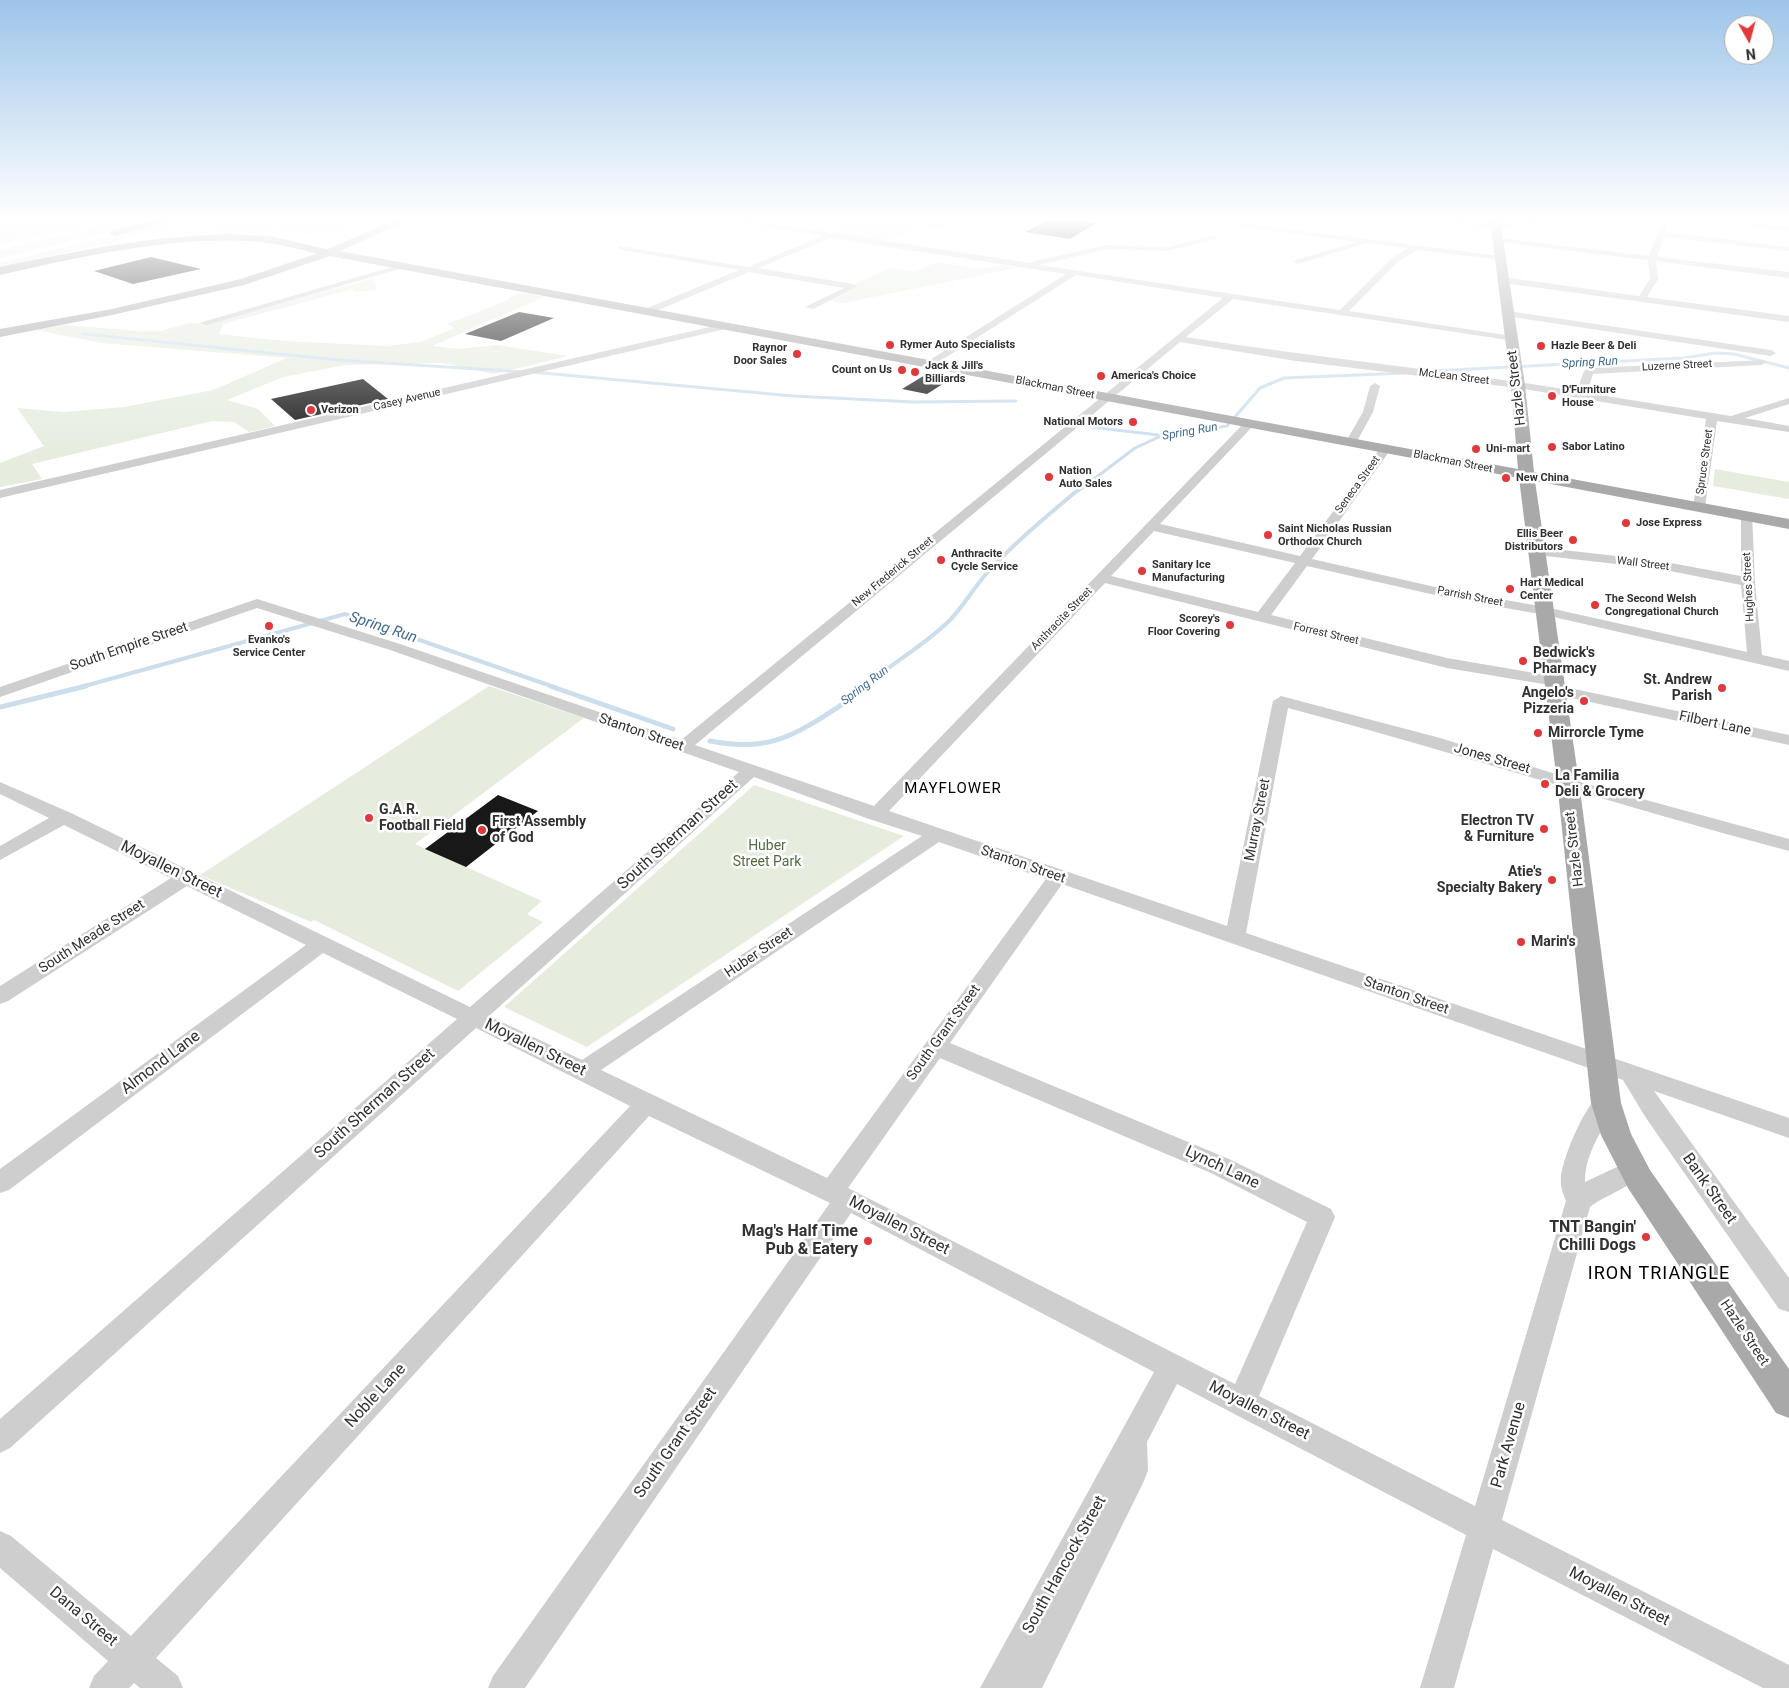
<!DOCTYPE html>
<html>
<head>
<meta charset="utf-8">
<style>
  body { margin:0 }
  #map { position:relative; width:1789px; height:1688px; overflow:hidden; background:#fff; font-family:Roboto,sans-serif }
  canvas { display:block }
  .north { position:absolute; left:1724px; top:15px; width:50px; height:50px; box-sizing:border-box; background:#fff; border:1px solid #adadad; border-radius:50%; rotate:173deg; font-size:14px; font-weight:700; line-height:20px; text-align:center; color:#313131 }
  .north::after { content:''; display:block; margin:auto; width:18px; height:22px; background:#e1393b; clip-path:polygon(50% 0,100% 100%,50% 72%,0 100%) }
</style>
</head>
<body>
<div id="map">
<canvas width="1789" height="1688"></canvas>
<div class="north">N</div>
</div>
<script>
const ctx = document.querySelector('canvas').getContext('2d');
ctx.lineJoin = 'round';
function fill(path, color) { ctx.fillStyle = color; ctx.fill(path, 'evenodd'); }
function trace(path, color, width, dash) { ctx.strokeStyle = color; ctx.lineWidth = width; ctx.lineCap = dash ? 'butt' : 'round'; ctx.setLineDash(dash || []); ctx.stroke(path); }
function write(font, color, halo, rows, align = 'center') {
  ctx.font = font + ' Roboto,sans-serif'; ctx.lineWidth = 5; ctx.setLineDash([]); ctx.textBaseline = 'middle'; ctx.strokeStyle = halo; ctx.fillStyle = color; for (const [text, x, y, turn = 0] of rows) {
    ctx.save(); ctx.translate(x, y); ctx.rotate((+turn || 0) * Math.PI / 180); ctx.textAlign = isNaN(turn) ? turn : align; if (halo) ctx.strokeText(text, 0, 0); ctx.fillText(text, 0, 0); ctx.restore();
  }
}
fill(new Path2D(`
  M0,219H111L0,245Z
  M129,219H161L0,258V250Z
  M181,219H206L0,268V263Z
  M232,219H374L332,232L302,235L299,229L282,227L206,230Z
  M866,219H868L920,228L885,242L830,234Z
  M936,262L983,269L1003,265L1017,268L843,303L831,301L858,287L853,285L890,268L915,272Z
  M374,278L377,290L354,292L353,289L223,324L219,334L284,341L387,346L420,342L455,328L447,324L508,300C518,289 531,295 544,297L432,346L459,349L497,345L568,356L493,374L443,363L345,365L283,377L227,400L258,409L275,426L249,432L234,422L212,421L32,464L42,479L0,487V463L44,446L17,408L63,412L124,407L213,390L287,358L102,343L36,330L64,325L139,331H160L190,323L206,324Z
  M1715,469L1789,482V499L1713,486Z
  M489,686L584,718L415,844L542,901L527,914L543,922L458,991L314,920L311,922L200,875Z
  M754,785L904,836L587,1047L504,1007Z`), '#e6eddf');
trace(new Path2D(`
  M83,334L125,338`), '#ccdeec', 2.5);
trace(new Path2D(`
  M113,337L338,360L524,372
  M1432,371L1684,358L1715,353L1734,354L1789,368
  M532,372L793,396L913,402L1016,401
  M1091,427L1158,435
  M1078,491L1135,448L1161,436L1227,426L1260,388L1284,378L1406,373`), '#ccdeec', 3);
trace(new Path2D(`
  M81,687L345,614L554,687
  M865,687C892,662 926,645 951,619C964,605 974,588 986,574C1015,542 1047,516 1079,489`), '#ccdeec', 4);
trace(new Path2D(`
  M550,686L673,729
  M0,707L86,686
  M710,741C762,751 789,740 832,711C844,703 856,696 866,686`), '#ccdeec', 5);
fill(new Path2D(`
  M1049,219H1067L1097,223L1070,239L1025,232Z
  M151,257L201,269L133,284L94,271Z
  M519,312L554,318L501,341L465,334Z
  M925,375L949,380L927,394L902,389Z
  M363,379L388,399L295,420L271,399Z
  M498,795L538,811L466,867L425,849Z`), '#181818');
fill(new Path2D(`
  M493,219H501V220L497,222Z
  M720,219H741L1031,263L1035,261L1107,245L1168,247L1213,235L1217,237L1216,239L1168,251L1107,249L1039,265L1340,310L1392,258L1408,248L1367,243L1298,264L1294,262L1295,260L1358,242L1243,227L1239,225L1240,223L1501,256H1504V260L1417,250L1398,262L1349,311L1512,336L1517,339L1515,341L1233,299L1186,337C1316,358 1447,370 1577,391L1584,371L1589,368L1765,360L1766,362L1761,365L1593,374L1587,393L1731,416L1789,398V404L1745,418L1789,426V432L1717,421L1705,507L1699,511L1693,507L1706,419L1518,388L1296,361L1180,342L695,745L874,806L1245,422L1249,421L1255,424L1253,426L1160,524L1300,556L1381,447L1385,446L1391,449L1312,559L1444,589L1545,607L1747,652L1741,585L1660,569L1537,555L1530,551L1537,547L1660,561L1741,576V516L1747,512L1752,513L1755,582L1762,655L1789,661V671L1545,615L1444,597L1307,566L1271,615L1447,658L1552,676L1560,681L1556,685L1789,735V745L1553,694L1545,689L1549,685L1447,668L1105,583L889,811L1227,926L1273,701L1281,696L1440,738L1591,785L1789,839V851C1621,807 1456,752 1288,708L1246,933L1789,1118V1138L1654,1091L1789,1278V1312L1779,1309L1646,1118L1623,1080L1062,884L950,1043L1229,1159L1331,1209L1335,1217L1259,1396L1475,1506L1566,1201C1563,1193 1560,1187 1561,1179C1561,1162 1585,1103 1600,1096C1605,1093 1609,1095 1614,1096L1618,1103C1604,1128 1585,1151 1585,1182L1634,1159L1643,1162L1646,1169C1639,1184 1605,1195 1590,1207L1502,1520L1789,1665V1688H1763L1493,1549L1454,1688H1420L1466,1535L1177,1384L1147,1442L1148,1470L1144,1481L1042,1688H980L1154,1372L851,1213L525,1688H488L493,1676L830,1203L649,1116L156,1658L178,1676L183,1688H140L134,1683L129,1688H89L94,1676L108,1661L0,1568V1531L11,1536L131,1636L630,1106L476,1028L10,1448L0,1453V1419L457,1019L323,953L9,1190L0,1193V1169L306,945L187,886L8,1001L0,1004V986L171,878L64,825L0,860V846L49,818L0,794V782L71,813L470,1007L739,772L390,650L257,608L0,697V687L257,599L400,644L681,740L1223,298L1076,275L929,368L924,365L925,363L1066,274L831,238L758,268L853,284L857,287L813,309L805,307L844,288L749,272L651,313H645V309L739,270L622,250L618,248L619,246L748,267L822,236ZM1154,531L1295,563L1258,612L1111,576ZM754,777L869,819L922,836L582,1060L489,1016ZM939,842L1046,879L827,1178L601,1070ZM940,1058L1211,1173L1307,1222L1235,1384L848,1188Z
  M893,219C907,219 922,223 936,223C944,223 951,219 959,219L939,228Z
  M1427,219H1452L1493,224L1548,219H1592L1500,227L1496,229Z
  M1662,219H1670L1665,232L1789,247V251L1664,237L1657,257L1789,272V278L1656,261L1658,279L1647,297L1789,316V322L1503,283L1499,280L1503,277L1639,296L1650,279L1648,260L1498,242L1494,240L1498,238L1649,256Z
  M1699,219H1725L1789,227V231Z
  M399,265L406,267L207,325L199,323Z
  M1508,311L1771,350L1776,353L1771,356L1505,316V312Z
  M727,323L732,326L730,328L0,498V490Z
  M1375,383L1380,386L1373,412L1355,445H1347L1345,443L1363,412L1370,386Z`), '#cecece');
fill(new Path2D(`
  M397,219H410L340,251L1518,469L1511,385L1490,219H1500L1525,385L1534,472L1789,519V529L1535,481L1579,782L1621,1103L1631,1134L1650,1170L1789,1369V1418L1776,1413L1628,1188L1601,1135L1591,1103L1557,782L1519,478L330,256L244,285L112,315L0,337V329L112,309L241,279L318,253V249H328Z`), '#a9a9a9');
fill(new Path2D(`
  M157,219H177L115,236L109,233L111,231Z
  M229,234L270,236L326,249L328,251L322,255C302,250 282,244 262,242C174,235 86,256 0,275V267C76,251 151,236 229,234Z`), '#989898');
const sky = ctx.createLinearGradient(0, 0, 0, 456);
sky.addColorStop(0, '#9dc5ea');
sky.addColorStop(0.48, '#fff');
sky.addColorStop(1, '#ffffff00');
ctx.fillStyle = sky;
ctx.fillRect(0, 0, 1789, 456);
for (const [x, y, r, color] of [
  [890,345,5,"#e1393b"],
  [1541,346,5,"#e1393b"],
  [797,354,5,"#e1393b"],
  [902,370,5,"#e1393b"],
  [915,372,5,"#e1393b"],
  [1101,376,5,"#e1393b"],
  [1552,396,5,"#e1393b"],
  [311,410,5,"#e1393b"],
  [1133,422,5,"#e1393b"],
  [1552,447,5,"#e1393b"],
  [1476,449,5,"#e1393b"],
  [1049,477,5,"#e1393b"],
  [1506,478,5,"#e1393b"],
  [1626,523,5,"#e1393b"],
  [1268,535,5,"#e1393b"],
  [1573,540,5,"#e1393b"],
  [941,560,5,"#e1393b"],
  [1142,571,5,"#e1393b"],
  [1510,589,5,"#e1393b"],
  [1595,605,5,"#e1393b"],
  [1230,625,5,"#e1393b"],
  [269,626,5,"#e1393b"],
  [1523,661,5,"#e1393b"],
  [1722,688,5,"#e1393b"],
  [1584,701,5,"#e1393b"],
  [1538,733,5,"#e1393b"],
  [1545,784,5,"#e1393b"],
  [369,818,5,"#e1393b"],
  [1544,829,5,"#e1393b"],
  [482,830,5,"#e1393b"],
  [1552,880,5,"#e1393b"],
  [1521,942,5,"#e1393b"],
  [1646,1237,5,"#e1393b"],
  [868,1241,5,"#e1393b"]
]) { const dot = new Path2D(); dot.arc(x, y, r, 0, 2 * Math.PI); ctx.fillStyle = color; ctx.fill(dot); trace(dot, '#fff', 2); }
write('bold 11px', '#313131', '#fff', [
  ["Rymer Auto Specialists",900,345],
  ["Hazle Beer & Deli",1551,346],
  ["Raynor",787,348,"right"],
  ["Door Sales",787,361,"right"],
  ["Jack & Jill's",925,366],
  ["Billiards",925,379],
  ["Count on Us",892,370,"right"],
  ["America's Choice",1111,376],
  ["D'Furniture",1562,390],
  ["House",1562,403],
  ["Verizon",321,410],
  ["National Motors",1123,422,"right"],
  ["Sabor Latino",1562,447],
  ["Uni-mart",1486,449],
  ["Nation",1059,471],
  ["Auto Sales",1059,484],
  ["New China",1516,478],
  ["Jose Express",1636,523],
  ["Saint Nicholas Russian",1278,529],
  ["Orthodox Church",1278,542],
  ["Ellis Beer",1563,534,"right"],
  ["Distributors",1563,547,"right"],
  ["Anthracite",951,554],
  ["Cycle Service",951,567],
  ["Sanitary Ice",1152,565],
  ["Manufacturing",1152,578],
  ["Hart Medical",1520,583],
  ["Center",1520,596],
  ["The Second Welsh",1605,599],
  ["Congregational Church",1605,612],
  ["Scorey's",1220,619,"right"],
  ["Floor Covering",1220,632,"right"],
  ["Evanko's",269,640,"center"],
  ["Service Center",269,653,"center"]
], 'left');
write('11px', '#313131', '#fff', [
  ["Luzerne Street",1677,366,-3],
  ["McLean Street",1454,377,7],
  ["Blackman Street",1055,388,11],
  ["Casey Avenue",407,400,-13],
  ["Blackman Street",1453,462,11],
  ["Spruce Street",1705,462,-82],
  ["Seneca Street",1358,485,-54],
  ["Wall Street",1643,564,7],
  ["New Frederick Street",893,572,-40],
  ["Hughes Street",1749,587,-93],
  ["Parrish Street",1470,597,11],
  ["Anthracite Street",1062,619,-46],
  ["Forrest Street",1326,634,13]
]);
write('italic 12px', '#406c91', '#fff', [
  ["Spring Run",1590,363,-3],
  ["Spring Run",1190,432,-10],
  ["Spring Run",865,686,-37]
]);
write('14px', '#313131', '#fff', [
  ["Hazle Street",1517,388,-97],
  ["South Empire Street",129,647,-19],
  ["Filbert Lane",1715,724,12],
  ["Stanton Street",641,733,19],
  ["Jones Street",1492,759,16],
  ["Murray Street",1258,820,-79],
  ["Hazle Street",1575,849,-97],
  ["Stanton Street",1023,865,19],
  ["South Meade Street",92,937,-33],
  ["Huber Street",759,953,-34],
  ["Stanton Street",1406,996,19],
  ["South Grant Street",944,1033,-54],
  ["Hazle Street",1744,1333,56]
]);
write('bold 14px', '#313131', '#fff', [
  ["Bedwick's",1533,653],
  ["Pharmacy",1533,669],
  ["St. Andrew",1712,680,"right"],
  ["Parish",1712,696,"right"],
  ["Angelo's",1574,693,"right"],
  ["Pizzeria",1574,709,"right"],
  ["Mirrorcle Tyme",1548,733],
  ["La Familia",1555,776],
  ["Deli & Grocery",1555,792],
  ["G.A.R.",379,810],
  ["Football Field",379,826],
  ["Electron TV",1534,821,"right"],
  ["& Furniture",1534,837,"right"],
  ["First Assembly",492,822],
  ["of God",492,838],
  ["Atie's",1542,872,"right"],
  ["Specialty Bakery",1542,888,"right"],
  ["Marin's",1531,942]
], 'left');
write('14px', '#516c3e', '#fff', [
  ["Huber",767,846],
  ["Street Park",767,862]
]);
write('italic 15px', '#406c91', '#fff', [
  ["Spring Run",383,628,18]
]);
ctx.letterSpacing = '1px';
write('15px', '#000', '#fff', [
  ["MAYFLOWER",953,789]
]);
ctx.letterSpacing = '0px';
write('16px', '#313131', '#fff', [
  ["South Sherman Street",678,835,-42],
  ["Moyallen Street",171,870,26],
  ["Moyallen Street",535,1048,26],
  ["Almond Lane",161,1063,-37],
  ["South Sherman Street",375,1104,-42],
  ["Lynch Lane",1222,1168,25],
  ["Bank Street",1709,1189,55],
  ["Moyallen Street",899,1226,27],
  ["Noble Lane",376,1396,-47],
  ["Moyallen Street",1259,1411,27],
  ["South Grant Street",676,1443,-55],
  ["Park Avenue",1509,1445,-74],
  ["South Hancock Street",1065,1565,-61],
  ["Moyallen Street",1619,1597,27],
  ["Dana Street",83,1617,40]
]);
write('bold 16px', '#313131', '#fff', [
  ["TNT Bangin'",1636,1228],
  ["Chilli Dogs",1636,1246],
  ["Mag's Half Time",858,1232],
  ["Pub & Eatery",858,1250]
], 'right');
ctx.letterSpacing = '1px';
write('18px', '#000', '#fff', [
  ["IRON TRIANGLE",1659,1274]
]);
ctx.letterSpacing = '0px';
</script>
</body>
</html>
